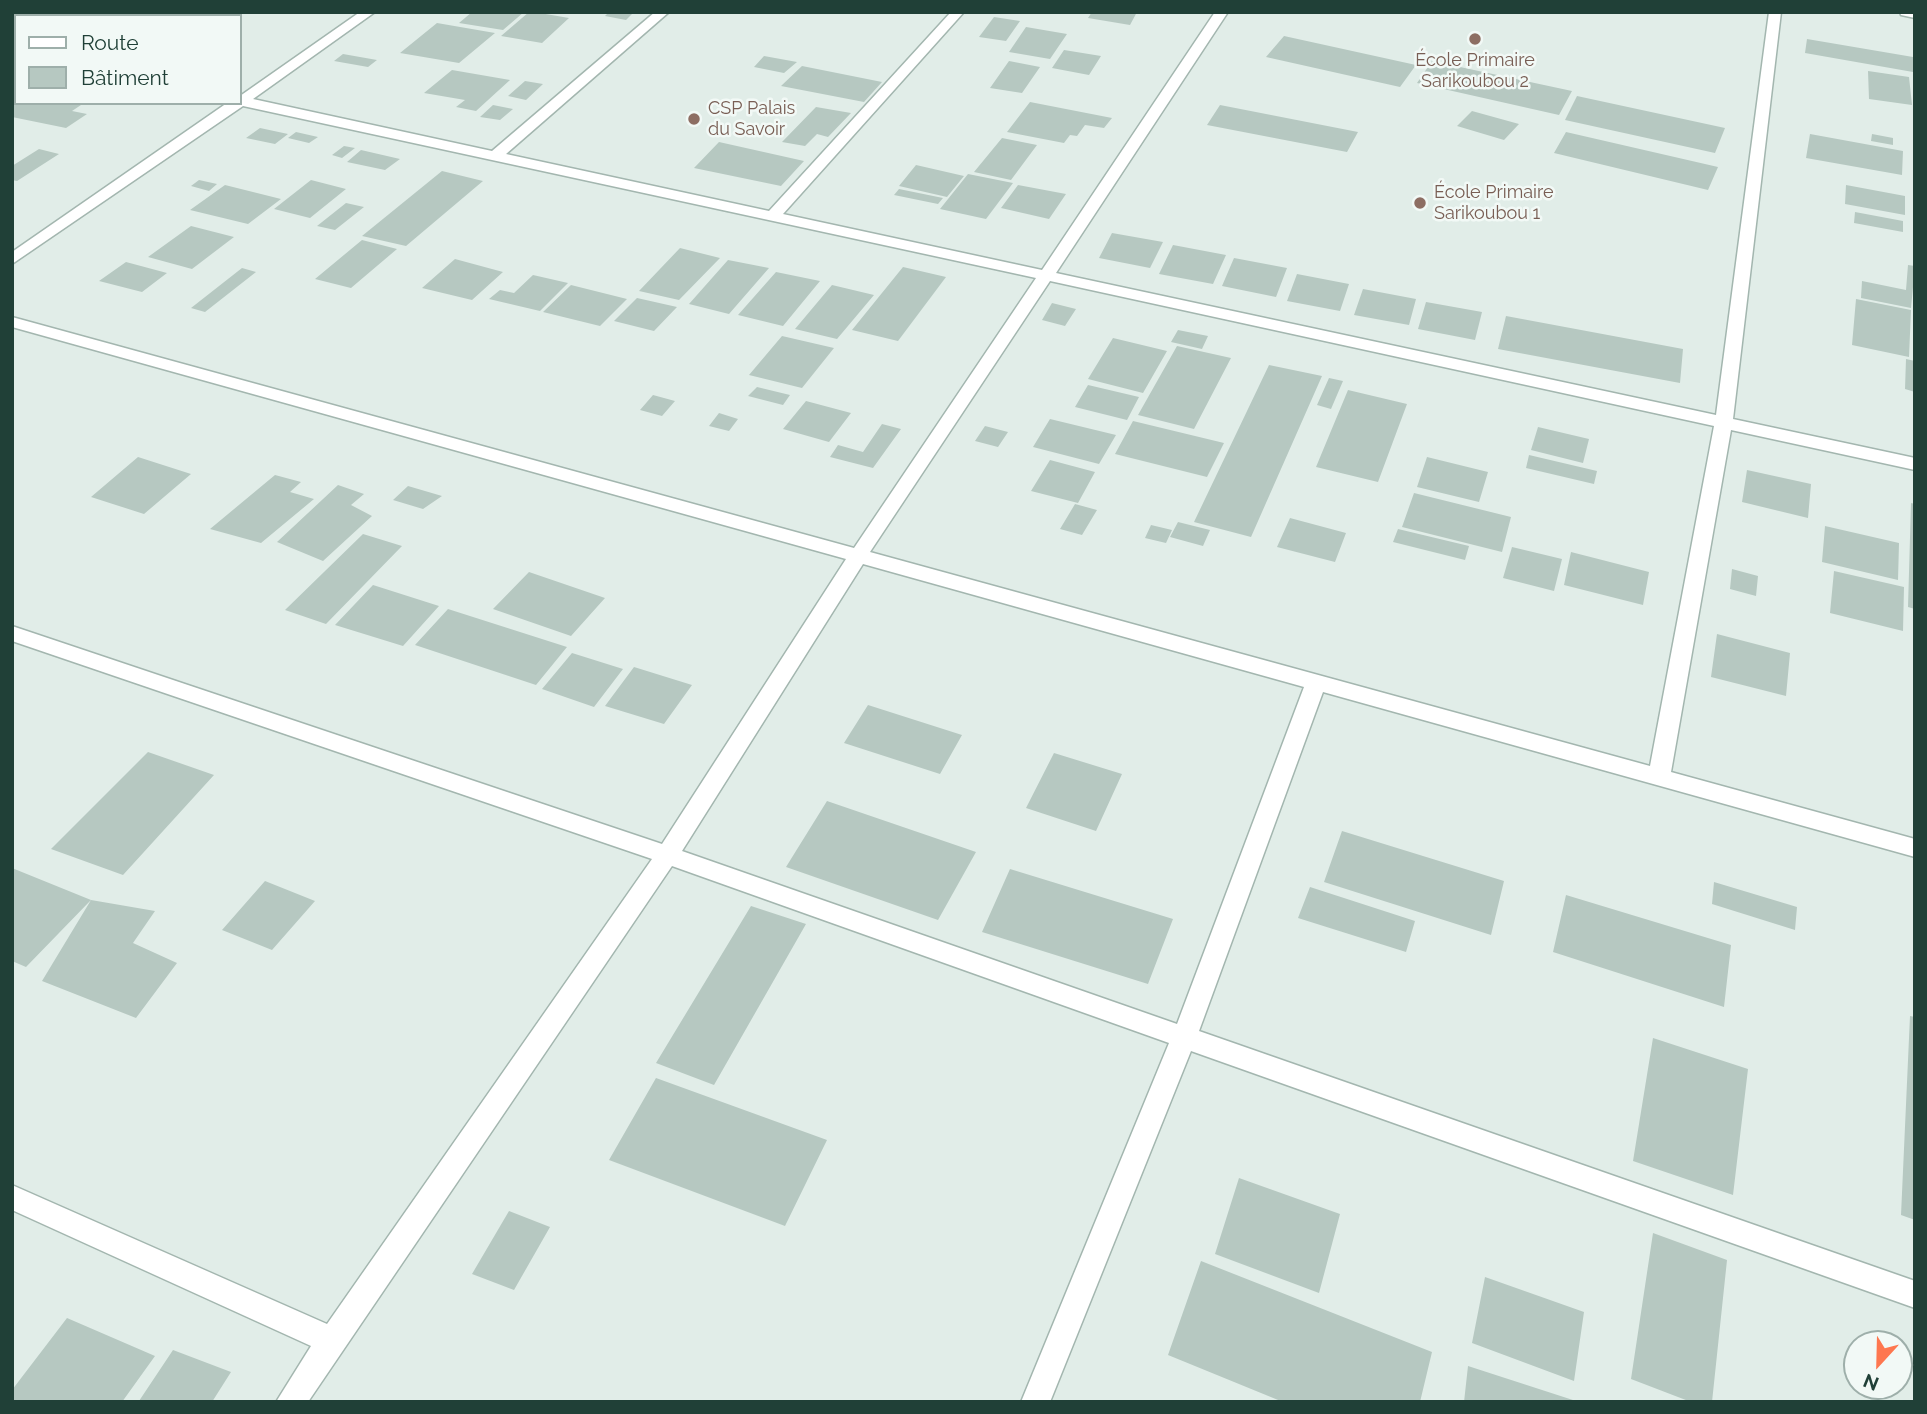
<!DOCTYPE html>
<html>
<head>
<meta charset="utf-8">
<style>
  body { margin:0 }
  #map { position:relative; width:1927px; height:1414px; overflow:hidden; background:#e1ede8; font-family:Raleway,sans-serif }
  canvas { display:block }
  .frame { position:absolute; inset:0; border:14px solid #204037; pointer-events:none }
  .legend { position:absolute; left:14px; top:14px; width:228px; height:91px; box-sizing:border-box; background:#f2f9f6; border:2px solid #9eafaa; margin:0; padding:9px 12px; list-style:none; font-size:21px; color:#204037 }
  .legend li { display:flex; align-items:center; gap:14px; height:35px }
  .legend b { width:35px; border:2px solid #9eafaa }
  .north { position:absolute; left:1843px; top:1330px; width:70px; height:70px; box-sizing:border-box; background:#f2f9f6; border:2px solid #9eafaa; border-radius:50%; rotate:202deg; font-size:19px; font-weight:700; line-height:28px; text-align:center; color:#204037 }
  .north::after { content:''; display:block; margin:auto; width:24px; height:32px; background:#fe774f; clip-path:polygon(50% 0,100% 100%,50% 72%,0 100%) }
</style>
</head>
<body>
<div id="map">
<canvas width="1927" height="1414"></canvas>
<div class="frame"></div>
<ul class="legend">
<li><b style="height:9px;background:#fff"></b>Route</li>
<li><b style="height:19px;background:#b6c8c1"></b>Bâtiment</li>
</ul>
<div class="north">N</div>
</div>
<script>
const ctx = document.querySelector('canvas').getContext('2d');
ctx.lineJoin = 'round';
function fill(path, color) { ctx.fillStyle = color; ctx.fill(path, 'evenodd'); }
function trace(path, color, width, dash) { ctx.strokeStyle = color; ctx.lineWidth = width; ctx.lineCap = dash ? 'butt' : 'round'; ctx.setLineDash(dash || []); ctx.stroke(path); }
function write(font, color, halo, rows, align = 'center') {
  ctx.font = font + ' Raleway,sans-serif'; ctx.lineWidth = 5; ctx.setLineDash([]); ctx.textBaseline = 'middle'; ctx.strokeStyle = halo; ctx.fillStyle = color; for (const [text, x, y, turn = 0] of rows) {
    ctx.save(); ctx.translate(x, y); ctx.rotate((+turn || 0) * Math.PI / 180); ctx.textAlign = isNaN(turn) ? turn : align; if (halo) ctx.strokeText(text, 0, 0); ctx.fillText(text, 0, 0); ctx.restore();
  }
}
fill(new Path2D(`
  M472,12H524L503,30L459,23Z
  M529,12H534L569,18L542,43L501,36Z
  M609,12H634L626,20L605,16Z
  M1092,12H1137L1130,25L1088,18Z
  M994,17L1020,21L1006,41L979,37Z
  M437,23L495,33L459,63L400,53Z
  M16,26V68L12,67V28Z
  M1026,27L1067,34L1050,59L1009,52Z
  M1284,36L1416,65L1400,87L1266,57Z
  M1807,39L1913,57V72L1805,53Z
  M1064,50L1101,56L1089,75L1052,68Z
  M343,54L377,60L368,67L334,61Z
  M764,56L797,62L784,73L754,67Z
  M1009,61L1040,67L1022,93L990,88Z
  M1432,61L1572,91L1559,115L1417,83Z
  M802,66L882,82L864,102L781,86Z
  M452,70L510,80L476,111L456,107L465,100L424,93Z
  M1868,71L1909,77L1912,105L1869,99Z
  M525,81L543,84L526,100L508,96Z
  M1577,96L1725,128L1715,153L1565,120Z
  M16,97V103H84L72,111L87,114L66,128L12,117V99Z
  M1030,102L1112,118L1104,128L1085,125L1077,136L1070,135L1064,143L1007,132Z
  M493,105L513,109L500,120L480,117Z
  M1220,105L1358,132L1347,152L1207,125Z
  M816,107L851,113L828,137L817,134L805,146L782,142Z
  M1472,111L1519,124L1504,140L1457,126Z
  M260,128L288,134L275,144L246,138Z
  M296,132L318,137L309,143L288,138Z
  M1566,132L1718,167L1708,190L1554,153Z
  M1810,134L1903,151L1902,175L1806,158Z
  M1872,134L1893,138V145L1871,141Z
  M1002,138L1037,145L1011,180L974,172Z
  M719,142L804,161L781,186L694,168Z
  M344,146L355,148L342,158L332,155Z
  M39,149L59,154L17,181L12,180V166Z
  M361,150L400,159L385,170L347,162Z
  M916,165L964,176L947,197L899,186Z
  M442,171L483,181L406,246L362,236Z
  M968,174L1013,183L986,219L940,209Z
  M199,180L217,184L209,191L191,186Z
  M311,180L346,189L310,218L274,209Z
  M225,185L281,199L248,224L190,210Z
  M1018,185L1066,194L1049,219L1001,208Z
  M1846,185L1905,196V215L1845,204Z
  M899,189L943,198L938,204L894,195Z
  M346,203L364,207L335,230L317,226Z
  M1855,212L1903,221V232L1854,223Z
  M191,226L234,237L192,269L148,257Z
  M1112,233L1163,242L1150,268L1099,258Z
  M362,240L397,249L351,288L315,279Z
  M1173,245L1226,255L1213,284L1159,274Z
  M680,248L720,258L679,300L639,291Z
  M1234,258L1287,268L1276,297L1222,286Z
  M455,259L503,272L472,300L422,288Z
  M728,260L769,268L729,314L689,304Z
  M126,262L167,273L142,292L99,281Z
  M1908,265L1915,266L1911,308L1861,298L1862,281L1906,290Z
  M903,267L946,277L898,341L852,330Z
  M242,268L256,272L205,312L191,308Z
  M776,272L820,281L783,326L738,315Z
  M1297,274L1349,284L1340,311L1287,301Z
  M533,275L568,283L540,311L489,299L500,290L514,293Z
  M571,285L627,299L600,326L543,312Z
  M832,285L874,295L837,339L795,329Z
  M1363,289L1416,299L1409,325L1354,315Z
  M637,298L677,307L654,331L614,321Z
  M1856,299L1911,310L1909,357L1852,345Z
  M1426,302L1482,312L1475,340L1418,329Z
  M1052,303L1076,309L1065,326L1042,320Z
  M1506,316L1683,349L1680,383L1498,349Z
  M1178,330L1208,336L1202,349L1171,342Z
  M782,336L834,348L802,388L749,375Z
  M1113,338L1167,351L1143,393L1088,379Z
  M1177,346L1231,358L1194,429L1138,415Z
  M1906,359L1915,361V392L1905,389Z
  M1269,365L1322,376L1251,537L1194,522Z
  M1329,378L1343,381L1331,409L1317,405Z
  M1088,385L1139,397L1127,420L1075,407Z
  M757,387L790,395L783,405L748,396Z
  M1348,390L1407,404L1378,482L1316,467Z
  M653,395L675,401L662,416L640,410Z
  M806,401L851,413L829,442L783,429Z
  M719,413L738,419L729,431L709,426Z
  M1050,419L1116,435L1099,464L1033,447Z
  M1133,421L1224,443L1207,477L1115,454Z
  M882,424L901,429L873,468L830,457L838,445L863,452Z
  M985,426L1008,432L998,447L975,441Z
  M1538,427L1589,439L1583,463L1531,450Z
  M1529,455L1597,471L1594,484L1526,468Z
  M138,457L191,474L144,514L91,497Z
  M1427,457L1488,472L1479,502L1417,487Z
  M1050,460L1095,472L1078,503L1031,491Z
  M1747,470L1811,484L1808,518L1742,502Z
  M275,475L301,482L290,492L314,499L261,543L210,529Z
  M338,485L364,494L351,505L372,516L323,561L277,542Z
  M408,486L442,496L423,509L393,500Z
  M1414,493L1511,517L1502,552L1402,527Z
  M1911,503L1915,504V609L1908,607Z
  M1075,504L1097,510L1082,535L1060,529Z
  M1290,518L1346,533L1335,562L1277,547Z
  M1178,522L1210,530L1203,546L1170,537Z
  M1151,525L1172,530L1166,543L1145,538Z
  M1825,526L1899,543L1898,580L1822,562Z
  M1398,529L1469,546L1465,560L1393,542Z
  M363,534L402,546L326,624L285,610Z
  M1512,547L1562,559L1554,591L1503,578Z
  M1571,552L1649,572L1643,605L1564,585Z
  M1732,569L1758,576L1756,596L1730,589Z
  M1834,571L1904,587L1903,631L1830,613Z
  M529,572L605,598L571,636L493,609Z
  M373,585L439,606L403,646L335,625Z
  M448,609L567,647L536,685L415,645Z
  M1717,634L1790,653L1786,696L1711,677Z
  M572,653L623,669L594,707L542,689Z
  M634,667L692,685L664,724L605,706Z
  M868,705L962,735L940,774L844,743Z
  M148,752L214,775L123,875L51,849Z
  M1054,753L1122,774L1096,831L1026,808Z
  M827,801L976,852L938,920L786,867Z
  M1342,831L1504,881L1491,935L1324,882Z
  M12,868L91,900L26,967L12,961Z
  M1010,869L1173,919L1148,984L982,932Z
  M265,881L315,901L272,950L222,930Z
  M1714,882L1797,907L1795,930L1712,904Z
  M1310,887L1415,921L1406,952L1298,918Z
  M1566,895L1731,945L1724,1007L1553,952Z
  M91,900L155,911L133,943L177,963L136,1018L42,981Z
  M751,906L806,924L714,1085L656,1063Z
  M1910,1016L1915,1017V1220L1901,1215Z
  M1653,1038L1748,1069L1733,1195L1633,1161Z
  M656,1078L827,1140L785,1226L609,1160Z
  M1239,1178L1340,1214L1319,1293L1215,1254Z
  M509,1211L550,1227L514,1290L472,1274Z
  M1653,1233L1727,1260L1712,1402H1691L1631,1379Z
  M1201,1261L1432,1352L1420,1402H1283L1168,1355Z
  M1485,1277L1584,1312L1574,1381L1472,1343Z
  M67,1318L155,1356L122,1402H12V1390Z
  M173,1350L231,1372L212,1402L139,1401Z
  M1468,1366L1576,1401L1575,1402H1464Z`), '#b6c8c1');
const minor = new Path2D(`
  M360,12H375L253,99L492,151L655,12H669L506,154L769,211L951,12H964L783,214L1042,270L1215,12H1228L1056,273L1716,415L1769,12H1781L1733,419L1915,458V470L1731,430L1671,772L1915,839V857L1323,692L1199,1031L1915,1281V1308L1191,1051L1050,1402H1021L1169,1043L672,866L308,1402H276L311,1346L12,1210V1185L327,1324L652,859L12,641V626L662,844L846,559L12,327V317L854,548L1036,278L243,106L12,264V252L227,103H240V96ZM1050,281L1714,426L1650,766L870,552ZM863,564L1304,687L1177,1024L682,851Z
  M1900,12H1915V18L1901,15Z`);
trace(minor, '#a3b6af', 3);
fill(minor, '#fff');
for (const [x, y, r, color] of [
  [1475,39,7,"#8d6e63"],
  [694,119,7,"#8d6e63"],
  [1420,203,7,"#8d6e63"]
]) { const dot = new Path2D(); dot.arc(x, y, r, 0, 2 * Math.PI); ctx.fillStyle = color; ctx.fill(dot); trace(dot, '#f2f9f6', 2.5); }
write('18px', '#785e54', '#f2f9f6', [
  ["École Primaire",1475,61,"center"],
  ["Sarikoubou 2",1475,82,"center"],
  ["CSP Palais",708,109],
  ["du Savoir",708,130],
  ["École Primaire",1434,193],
  ["Sarikoubou 1",1434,214]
], 'left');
</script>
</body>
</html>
